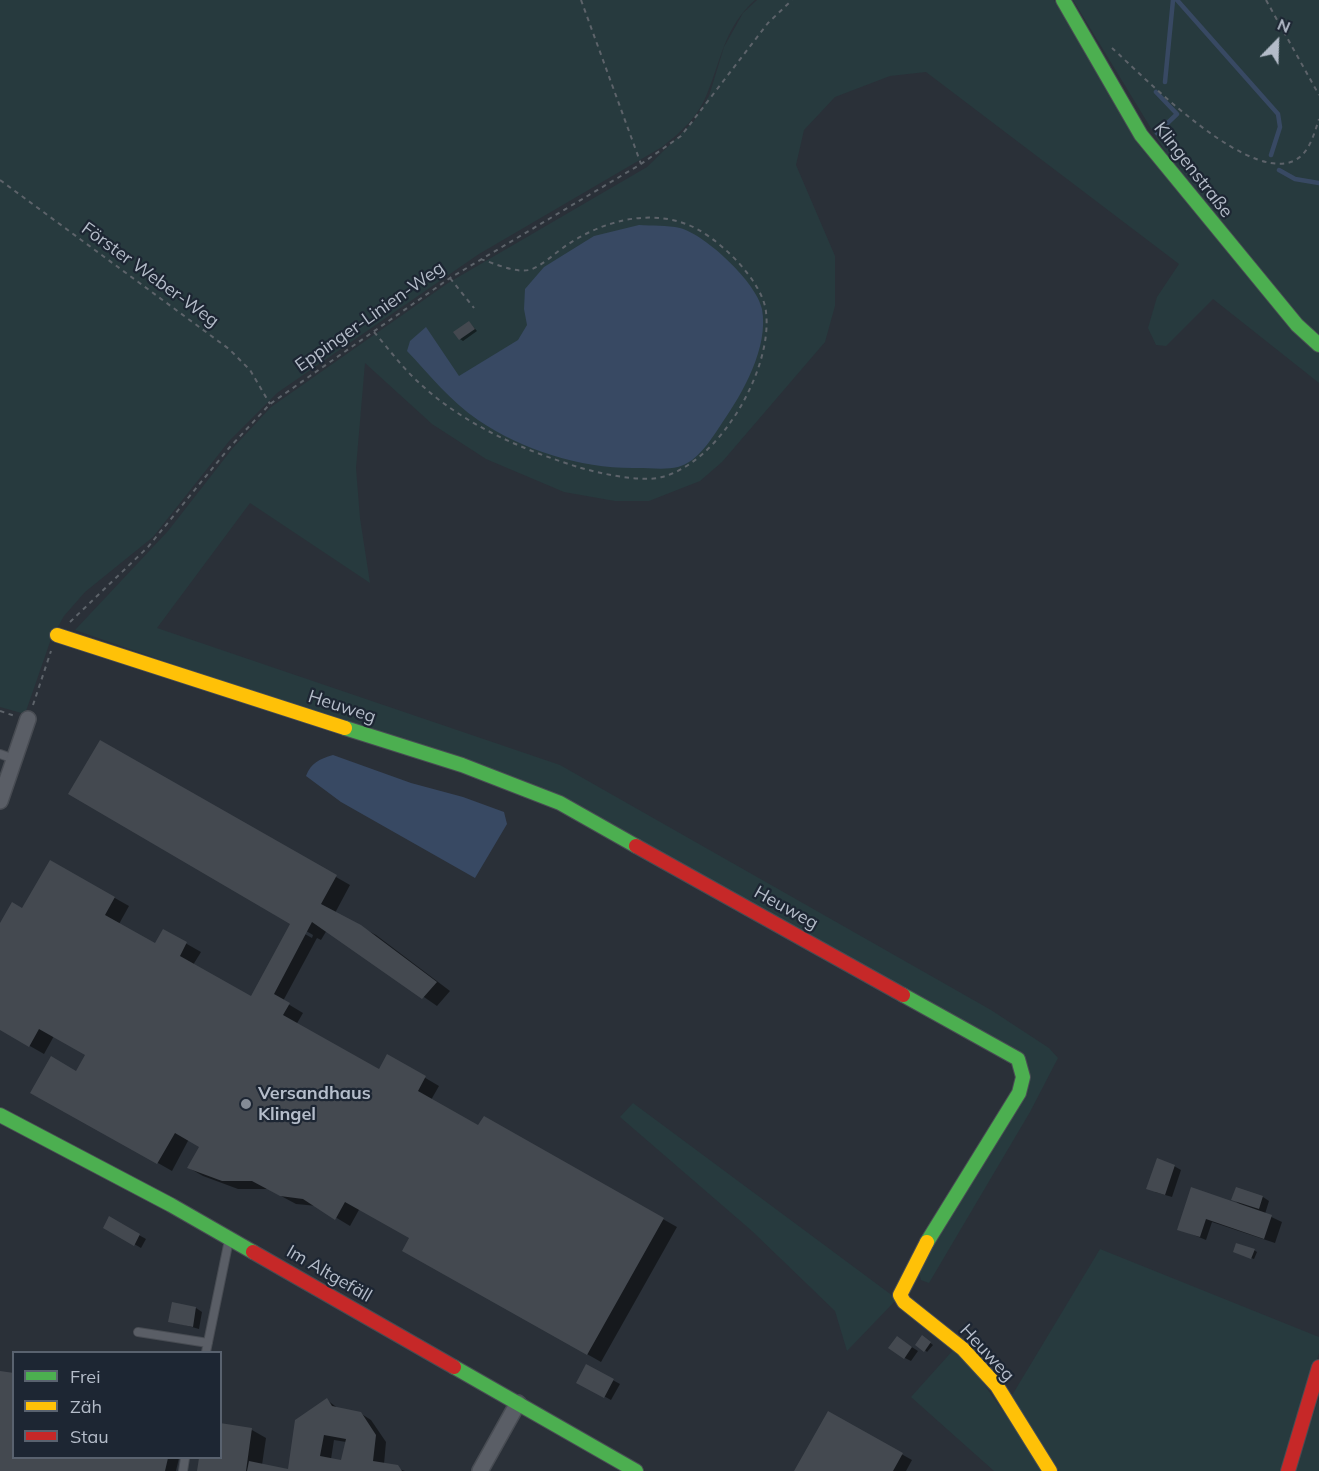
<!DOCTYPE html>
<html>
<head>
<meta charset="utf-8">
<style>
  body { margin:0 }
  #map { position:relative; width:1319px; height:1471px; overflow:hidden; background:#2a3038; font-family:Mulish,sans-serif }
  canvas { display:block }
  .legend { position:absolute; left:12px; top:1351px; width:210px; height:108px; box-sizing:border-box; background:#1d2633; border:2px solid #59626f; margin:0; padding:8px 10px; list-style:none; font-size:18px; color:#b4bcc9 }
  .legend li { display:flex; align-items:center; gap:12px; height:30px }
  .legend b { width:30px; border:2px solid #59626f }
  .north { position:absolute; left:1247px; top:12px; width:60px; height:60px; -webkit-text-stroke:4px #1d2633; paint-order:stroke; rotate:23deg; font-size:16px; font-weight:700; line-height:24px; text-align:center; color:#b4bcc9 }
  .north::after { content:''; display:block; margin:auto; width:21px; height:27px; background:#b4bcc9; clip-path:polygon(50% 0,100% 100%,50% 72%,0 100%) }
</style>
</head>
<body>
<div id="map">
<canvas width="1319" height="1471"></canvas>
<ul class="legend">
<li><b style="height:8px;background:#4caf50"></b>Frei</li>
<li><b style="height:8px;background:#ffc107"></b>Zäh</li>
<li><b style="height:8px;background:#c62828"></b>Stau</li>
</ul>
<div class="north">N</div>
</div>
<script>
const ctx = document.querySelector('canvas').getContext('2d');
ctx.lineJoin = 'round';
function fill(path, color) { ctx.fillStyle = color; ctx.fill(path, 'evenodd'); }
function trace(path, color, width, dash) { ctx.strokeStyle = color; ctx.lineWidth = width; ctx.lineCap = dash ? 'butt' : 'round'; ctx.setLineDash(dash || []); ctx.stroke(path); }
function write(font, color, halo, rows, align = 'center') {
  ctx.font = font + ' Mulish,sans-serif'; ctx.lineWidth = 4.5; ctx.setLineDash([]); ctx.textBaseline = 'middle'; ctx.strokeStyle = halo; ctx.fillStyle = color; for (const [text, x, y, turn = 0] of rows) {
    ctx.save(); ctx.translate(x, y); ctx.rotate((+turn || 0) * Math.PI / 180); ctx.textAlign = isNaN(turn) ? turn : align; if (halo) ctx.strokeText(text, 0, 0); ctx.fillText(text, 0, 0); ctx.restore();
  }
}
fill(new Path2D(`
  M0,0H755C724,28 722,58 707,94C698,117 681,132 662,147L479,254L277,393L230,440L153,537L85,592L64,616L51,639L25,714L0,707Z
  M757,0H1054L1138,136L1319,352V383L1213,299L1166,346L1156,345L1148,328L1157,297L1179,264L926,72L890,76L835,97L804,130L796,165L835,256V306L825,342L722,462L700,481L649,501H615L564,492L486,459L432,424L365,363L356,468L360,518L370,583L250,503L157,628L560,765L991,1010L1049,1048L1058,1058L1030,1112L929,1283L921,1280L918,1269L1029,1075L563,800L75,630L168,531L232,449L271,407L448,283L647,167L694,121L709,96L724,47L743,13Z
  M1073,0H1319V340L1172,163Z
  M633,1103L897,1299L847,1351L835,1311L752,1231L620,1117Z
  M1100,1249L1319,1337V1353L1283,1471H1059L1011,1397Z
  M955,1348L969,1363L1045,1471H994L911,1397Z
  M1319,1399V1471H1293Z`), '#273a3e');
fill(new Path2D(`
  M639,225C652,226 667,225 680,228C706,235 757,283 762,309C769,347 743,393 722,423C712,438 698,462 678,467C666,470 650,468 637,468C583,469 524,451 478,420C451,402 429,374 407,351L410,341L426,327L459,376L518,340L527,325L524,309L525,289L544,267L594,236Z
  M333,755L411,783L463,797L504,812L507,824L475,878L341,802L306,776C311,763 319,759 333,755Z`), '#384963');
fill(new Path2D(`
  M469,322L477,331L463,341L460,339Z
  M100,742L350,885L335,913L376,935L450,991L437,1006L327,930L321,940L317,938L283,1001L303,1013L296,1025L379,1071L388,1056L439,1086L431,1100L479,1127L484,1118L677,1227L601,1362L404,1250L411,1238L360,1208L350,1226L317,1206L296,1204L268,1189H238L203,1176L189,1168L201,1146L189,1139L172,1171L33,1092L77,1073L87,1055L54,1036L44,1054L0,1029V926L23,910L51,862L129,906L119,924L156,945L164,931L201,952L193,965L252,998L291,926L312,938L313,935L70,793Z
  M1174,1166L1181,1170L1172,1197L1155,1192Z
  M1192,1189L1243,1207L1233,1199L1263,1197L1269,1201L1265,1214L1282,1222L1275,1243L1212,1222L1206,1240L1179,1229Z
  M110,1219L146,1239L141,1248L105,1227Z
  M1254,1250L1257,1252L1254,1259L1237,1253Z
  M196,1308L202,1312L199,1329L170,1321Z
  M925,1339L933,1345L927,1352L925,1350Z
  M904,1342L918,1351L911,1361L905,1358Z
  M587,1366L620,1384L611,1400L578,1382Z
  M0,1372L14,1458H179L176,1471H0Z
  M327,1400L339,1409L360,1413L371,1420L386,1442L384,1464L405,1471H289ZM334,1440L346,1442L343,1462L331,1459Z
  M828,1413L912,1460L906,1471H796Z
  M252,1430L266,1438L262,1465L288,1471H198L200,1458H220Z`), '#0007');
trace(new Path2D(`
  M1177,0L1278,114L1280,127L1271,155
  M1165,82L1173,0
  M1156,92L1177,114L1157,133
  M1279,170L1295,179L1319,183`), '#384963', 4.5);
fill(new Path2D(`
  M469,321L475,329L459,340L453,332Z
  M100,740L337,875L321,904L361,925L437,982L422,999L312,922L274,994L290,1003L283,1015L379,1069L387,1054L426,1076L418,1091L478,1125L484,1116L664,1218L587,1355L402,1251L409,1238L345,1202L335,1220L303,1199L280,1196L252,1181H222L187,1168L199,1147L175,1133L157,1164L30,1093L51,1056L76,1071L85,1055L39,1029L29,1047L0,1030V923L12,902L22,908L50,860L115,897L105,915L155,943L163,929L187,942L180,956L251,996L290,924L68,794Z
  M1157,1158L1175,1165L1165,1195L1146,1189Z
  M1191,1187L1272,1215L1264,1239L1206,1219L1200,1237L1177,1230Z
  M1236,1187L1263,1196L1259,1209L1231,1200Z
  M109,1216L140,1234L134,1246L103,1228Z
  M1236,1243L1255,1249L1251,1259L1233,1252Z
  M172,1302L196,1307L193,1327L168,1322Z
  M922,1335L931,1342L924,1352L915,1345Z
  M897,1336L912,1347L904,1359L888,1348Z
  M586,1364L614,1379L604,1398L576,1383Z
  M0,1371L14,1373V1458H168L165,1471H0Z
  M327,1398L332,1406L361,1412L376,1435L373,1461L398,1465L402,1471H247L249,1461L288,1469L295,1420ZM324,1435L346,1439L341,1460L320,1456Z
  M828,1411L903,1453L893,1471H794Z
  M220,1423L252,1428L246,1471H197L199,1458H220Z`), '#444950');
const lane = new Path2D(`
  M0,754L14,759
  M138,1332L208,1343
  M206,1352L229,1240
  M183,1471L185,1458`);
const street = new Path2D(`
  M0,801L28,719
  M480,1471L518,1403`);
const fast = new Path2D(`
  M1063,0L1141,135L1297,325L1319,345
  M345,728L462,765L560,803L636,846
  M903,995L1018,1059L1023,1077L1019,1093L927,1242
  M0,1115L171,1205L253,1252
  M454,1367L636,1471`);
const slow = new Path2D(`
  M57,635L345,728
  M927,1242L900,1295L904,1302L963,1349L997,1386L1050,1471`);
const jam = new Path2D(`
  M636,846L903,995
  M253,1252L454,1367
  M1288,1471L1319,1367`);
trace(lane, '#484c53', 10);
trace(street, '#484c53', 18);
trace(fast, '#484c53', 16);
trace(slow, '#484c53', 16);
trace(jam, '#484c53', 16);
trace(new Path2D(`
  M581,0L641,164
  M1266,0L1319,95
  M1112,48C1143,76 1258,195 1301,156C1311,147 1315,131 1319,119
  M0,180L229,349L250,370L270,404
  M450,278L474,308
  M374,332C387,347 399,363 412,376C458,422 517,448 578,467C598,473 641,483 662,477C720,462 773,369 766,312C763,280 715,234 686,224C646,209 601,222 567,245C556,252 541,267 529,270C514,273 494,263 480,259
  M70,622L148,547L229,448L270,404L450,278L641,164L681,136L768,23L792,0
  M33,705L51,651
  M0,711L15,716`), '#5d636a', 2, [4.5, 4.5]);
trace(lane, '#5a5e66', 8);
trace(street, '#5a5e66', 15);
trace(fast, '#4caf50', 14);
trace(slow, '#ffc107', 14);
trace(jam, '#c62828', 14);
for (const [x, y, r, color] of [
  [246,1104,6,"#848b96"]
]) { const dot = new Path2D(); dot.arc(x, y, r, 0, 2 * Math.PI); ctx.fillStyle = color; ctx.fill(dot); trace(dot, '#1d2633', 2); }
write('18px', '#b4bcc9', '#1d2633', [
  ["Klingenstraße",1193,170,52],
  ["Förster Weber-Weg",150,275,36],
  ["Eppinger-Linien-Weg",370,317,-35],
  ["Heuweg",342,707,18],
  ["Heuweg",786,908,29],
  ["Im Altgefäll",329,1274,30],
  ["Heuweg",987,1353,47]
]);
write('bold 18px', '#b4bcc9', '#1d2633', [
  ["Versandhaus",258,1094],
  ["Klingel",258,1115]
], 'left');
</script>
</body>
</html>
